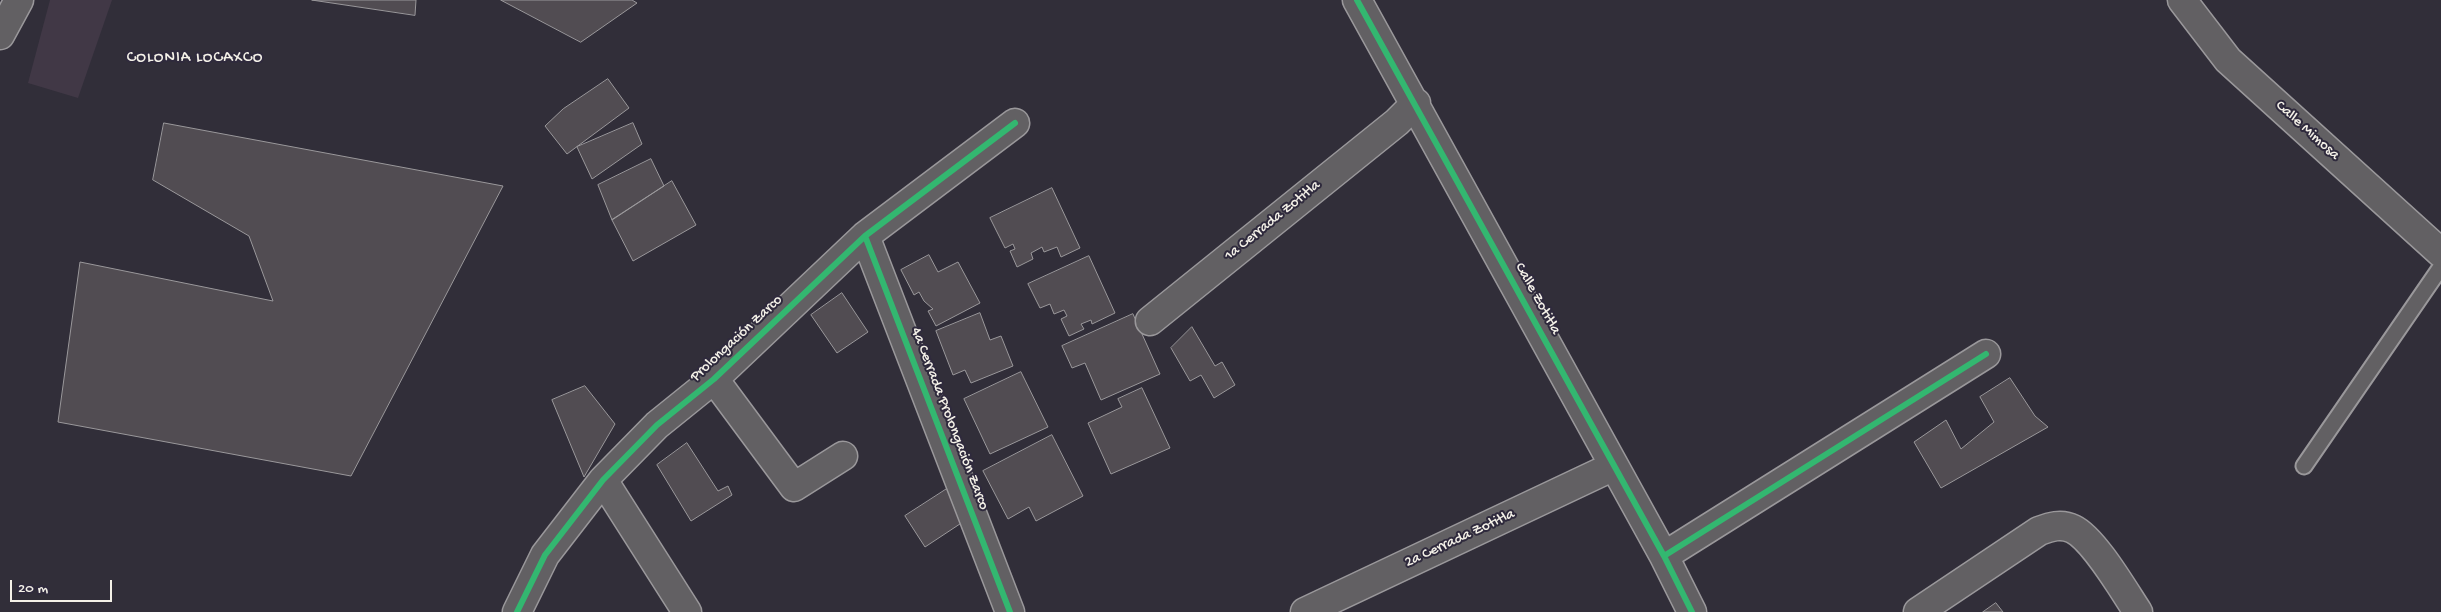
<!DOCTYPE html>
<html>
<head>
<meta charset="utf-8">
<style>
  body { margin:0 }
  #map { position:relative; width:2441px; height:612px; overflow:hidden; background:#312e39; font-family:"Gochi Hand",sans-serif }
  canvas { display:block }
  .scale { position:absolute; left:10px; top:580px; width:102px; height:22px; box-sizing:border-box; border:2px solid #f4f1e8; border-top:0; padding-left:6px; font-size:15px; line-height:18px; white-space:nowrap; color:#f4f1e8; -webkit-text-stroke:4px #2f2a3d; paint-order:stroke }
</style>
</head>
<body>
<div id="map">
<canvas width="2441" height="612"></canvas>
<div class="scale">20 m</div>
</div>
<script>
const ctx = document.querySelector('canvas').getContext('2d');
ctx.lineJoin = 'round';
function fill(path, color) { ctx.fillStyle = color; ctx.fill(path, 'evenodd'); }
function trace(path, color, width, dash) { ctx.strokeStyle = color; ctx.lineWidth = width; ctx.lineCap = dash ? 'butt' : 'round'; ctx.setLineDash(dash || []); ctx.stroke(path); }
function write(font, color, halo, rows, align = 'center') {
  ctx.font = font + ' "Gochi Hand",sans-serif'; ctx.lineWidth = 4; ctx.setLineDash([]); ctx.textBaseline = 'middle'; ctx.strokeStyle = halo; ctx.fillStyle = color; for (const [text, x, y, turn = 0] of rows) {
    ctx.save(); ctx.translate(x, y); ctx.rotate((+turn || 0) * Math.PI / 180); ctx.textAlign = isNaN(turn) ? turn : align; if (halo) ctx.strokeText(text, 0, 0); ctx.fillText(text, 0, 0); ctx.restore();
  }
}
fill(new Path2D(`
  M50,0H112L78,98L28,83Z`), '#413846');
const building = new Path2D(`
  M312,0H416L415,15Z
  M501,0H632L637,3L581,42Z
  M608,79L629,108L567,154L545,126L563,109Z
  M164,123L503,186L351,476L58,422L80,262L273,301L249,236L153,180Z
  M633,123L642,144L592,179L577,147Z
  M651,159L664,186L612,220L598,185Z
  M672,181L696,225L633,261L612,220Z
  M1052,188L1080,248L1061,257L1057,247L1044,252L1042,247L1031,253L1033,259L1017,267L1010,251L1015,249L1013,244L1005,248L990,218Z
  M929,255L938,272L958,262L980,303L936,326L928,311L933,309L924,301L919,292L914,295L901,270Z
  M1089,256L1115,313L1092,324L1091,320L1081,324L1084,329L1069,336L1061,319L1067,316L1064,310L1054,314L1050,304L1040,308L1028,284Z
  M842,293L868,332L837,353L811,315Z
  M980,313L990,340L1001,336L1013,366L971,383L965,370L953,375L936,331Z
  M1133,314L1160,374L1101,400L1085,363L1072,368L1062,346Z
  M1192,327L1215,366L1222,362L1235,385L1214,398L1201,375L1190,381L1171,348Z
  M1021,372L1048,427L990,454L964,399Z
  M2010,378L2035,416L2048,427L1941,488L1914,442L1946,420L1961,449L1994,422L1980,397Z
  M585,386L615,424L584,477L552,400Z
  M1142,388L1170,448L1111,474L1088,423L1122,407L1118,399Z
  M1052,435L1083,496L1036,521L1029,507L1008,519L983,471Z
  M687,443L718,491L728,486L732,495L691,521L657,465Z
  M953,485L972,516L925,547L905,516Z
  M1996,603L2003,612H1983Z`);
fill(building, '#514c52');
trace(building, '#9a989b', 1);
const lane = new Path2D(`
  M2304,466L2441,267`);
const street = new Path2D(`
  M1357,0L1664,556L1692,612
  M2182,0L2228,60L2441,253
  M865,236L1010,612
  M1150,321L1397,122L1416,103
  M714,379L794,487L843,456
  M603,480L687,612
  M1664,556L1986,354
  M517,612L545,555L603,480L657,425L714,379L865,236L1015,123
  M1305,612L1614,466
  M1918,612L2039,531C2050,527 2061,523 2073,529C2094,539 2124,591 2138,612`);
const secondary = new Path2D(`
  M0,35L19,0`);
trace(lane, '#9a989b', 19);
trace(street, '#9a989b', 31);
trace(secondary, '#9a989b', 31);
trace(lane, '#626063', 15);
trace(street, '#626063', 28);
trace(secondary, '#626063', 28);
trace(new Path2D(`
  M1357,0L1664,556L1692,612
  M865,236L1010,612
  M1664,556L1986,354
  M517,612L545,555L603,480L657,425L714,379L865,236L1015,123`), '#33b770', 6);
write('15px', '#f4f1e8', '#2f2a3d', [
  ["Calle Mimosa",2307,131,42],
  ["1a Cerrada Zotitla",1273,221,-39],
  ["Calle Zotitla",1537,299,61],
  ["Prolongación Zarco",737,339,-43],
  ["4a Cerrada Prolongación Zarco",949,419,69],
  ["2a Cerrada Zotitla",1460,539,-25]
]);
ctx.letterSpacing = '1px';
write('16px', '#f4f1e8', '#2f2a3d', [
  ["COLONIA LOCAXCO",195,59]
]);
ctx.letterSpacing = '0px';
</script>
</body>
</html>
